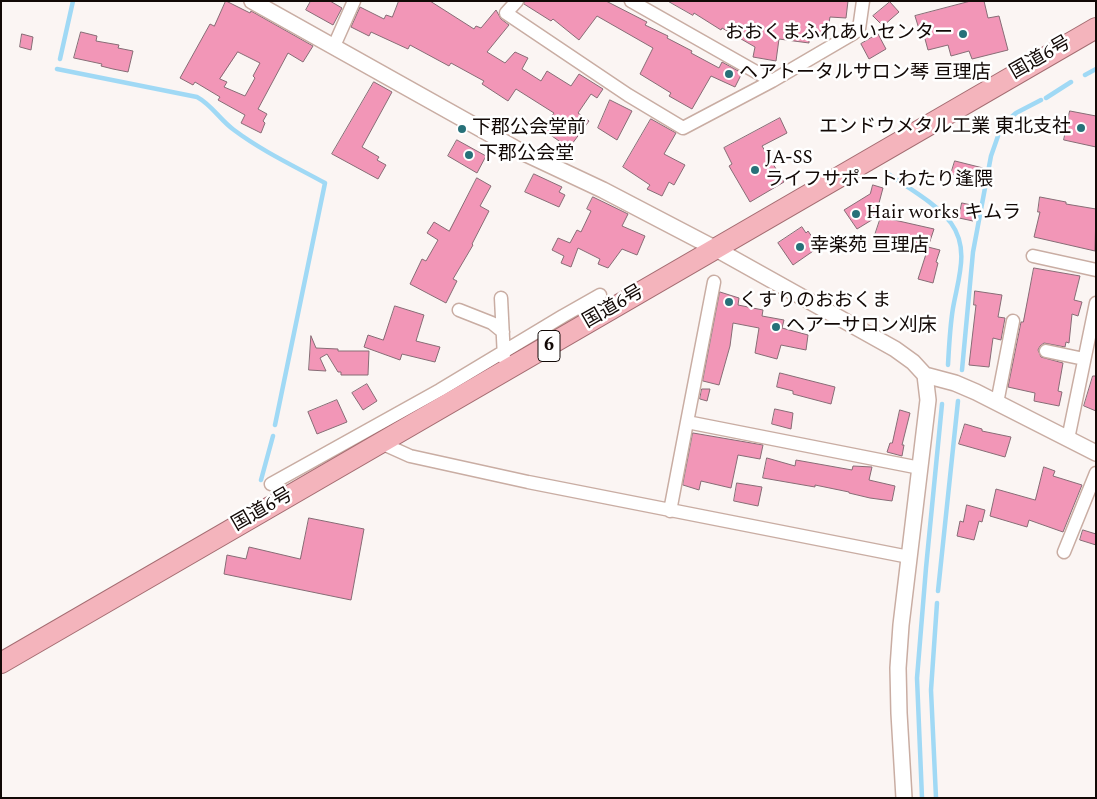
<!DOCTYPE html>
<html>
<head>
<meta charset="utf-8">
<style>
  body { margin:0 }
  #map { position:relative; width:1097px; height:799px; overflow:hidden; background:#fbf5f3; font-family:Spectral,serif }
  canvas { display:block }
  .frame { position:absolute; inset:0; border:2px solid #120906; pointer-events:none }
</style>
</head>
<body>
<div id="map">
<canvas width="1097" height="799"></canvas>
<div class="frame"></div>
</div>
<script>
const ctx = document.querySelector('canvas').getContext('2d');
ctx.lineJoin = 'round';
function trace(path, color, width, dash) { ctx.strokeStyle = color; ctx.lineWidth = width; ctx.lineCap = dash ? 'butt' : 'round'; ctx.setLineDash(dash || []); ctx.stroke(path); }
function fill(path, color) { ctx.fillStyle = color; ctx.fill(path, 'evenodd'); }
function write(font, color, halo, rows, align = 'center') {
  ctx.font = font + ' Spectral,"Noto Sans JP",serif'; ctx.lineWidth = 5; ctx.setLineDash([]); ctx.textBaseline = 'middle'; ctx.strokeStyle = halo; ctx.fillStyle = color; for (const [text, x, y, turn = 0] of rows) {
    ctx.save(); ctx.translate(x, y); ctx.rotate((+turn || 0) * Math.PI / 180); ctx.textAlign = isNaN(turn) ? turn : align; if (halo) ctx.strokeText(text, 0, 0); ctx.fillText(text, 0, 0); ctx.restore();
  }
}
trace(new Path2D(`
  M60,59L73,1
  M57,69L197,97C212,105 220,120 234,130C262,151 294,166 325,183L275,425
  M1085,75L1096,69
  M1046,98L1071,82
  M1007,121L1016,113L1041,100
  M887,173C908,188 935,202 951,223C970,249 958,279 953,308C950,326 949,346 948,365
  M962,370L973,252L991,156L998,136
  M261,480L273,436
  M938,591L958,401
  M922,798L917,678L926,568L942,404
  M936,798L931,690L937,603`), '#a0d9f5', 4.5);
const building = new Path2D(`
  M226,1L250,13L251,11L313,46L303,62L288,53L258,109L267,114L263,121L265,123L261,133L241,123L245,115L218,100L220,97L195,82L193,85L180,78L210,24L214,26ZM238,52L260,63L253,76L255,78L245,96L224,87L227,82L220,79Z
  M311,1H330L342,8L333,25L306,10Z
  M399,1H430L474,29L476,26L481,28L496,10L501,19L509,25L487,52L505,63L515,52L528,58L522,69L541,81L547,71L571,86L579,74L603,89L597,98L591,94L578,113L589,121L569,148L542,129L554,113L516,89L508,101L482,84L484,81L451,63L449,66L410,45L408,49L371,32L369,36L351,27L360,7L384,19L386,15L392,17Z
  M525,1H606L647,22L645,25L668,36L667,38L692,51L691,53L719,68L722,62L742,73L735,87L711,76L692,109L669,96L671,93L640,74L653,48L597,16L579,40L553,19L551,21L524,4Z
  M668,1H848L846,18L830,17L827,34L809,35V43L779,39L776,61L753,57L755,47L722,28L721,30L694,13L693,15Z
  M971,1H984L988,18L999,16L1008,50L972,59L969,51L951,56L948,45L928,50L922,28L919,29L915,16Z
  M890,2L899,12L883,26L873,16Z
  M81,32L97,36L96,41L119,45L118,48L133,51L128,72L113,69L101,66L102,64L74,58Z
  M22,34L33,37L31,50L20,47Z
  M878,34L886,49L869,59L861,44Z
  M374,82L392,92L362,147L379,157L377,160L386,165L378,179L332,154Z
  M610,100L632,111L617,140L598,128Z
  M1070,111L1096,116V147L1064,140Z
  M780,118L787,133L762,146L784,182L750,202L729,166L732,164L724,148Z
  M651,119L676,133L664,154L685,165L674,185L669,182L662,196L647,189L650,185L623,167Z
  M457,140L486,156L477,173L448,156Z
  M955,161L983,168L980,181L951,174Z
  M534,174L562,187L559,192L565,195L559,207L525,192Z
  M477,178L491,186L480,206L489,211L472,244L473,245L453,279L457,281L446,303L410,284L422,259L426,261L438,240L427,233L434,222L449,231Z
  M873,185L883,188L875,218L857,229L844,210L870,194Z
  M593,197L628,214L622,226L645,236L637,255L622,249L608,268L598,264L600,259L578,248L571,267L561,263L564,256L552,250L558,238L570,243L577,230L581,232L591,211L587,209Z
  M1040,197L1066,202V204L1096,209L1095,251L1034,237L1040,212H1038Z
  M962,203L976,206L973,221L959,218Z
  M881,217L934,229L928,247L940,250L936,262L938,263L933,283L918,279L926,254L874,238Z
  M802,227L806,233L808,231L819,247L793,265L778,243Z
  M1034,268L1080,276L1074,300L1082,302L1078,316L1072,314L1069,343L1066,342L1065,347L1044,343L1040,346L1038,350L1041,357L1063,363L1058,391L1062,392L1059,406L1034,401L1035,393L1008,387L1021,322H1023Z
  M975,291L1002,295L998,317L1005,318L1001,340L993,338L989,367L969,365L976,305H974Z
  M720,292L739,298L738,305L763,310L762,316L784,320L782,328L808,335L806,350L781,345L777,359L755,353L759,328L733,323L730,346L719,385L703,381Z
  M395,306L424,315L416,341L440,347L435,362L402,354L400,360L364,347L368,335L383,340Z
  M311,336L316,348L338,349V351H369L368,375H341V372H338L327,354L320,358L326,371L309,370Z
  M780,373L835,387L831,404L793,394V391L777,387Z
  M1093,376H1096V411L1084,406Z
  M367,384L377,401L363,410L352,393Z
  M702,389H710L707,401L700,399Z
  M337,400L347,422L317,434L308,412Z
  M775,409L793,413L791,429L772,424Z
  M900,410L910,413L902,445H904L902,456L887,452L890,443H892Z
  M965,424L982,429V431L1011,437L1005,457L959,444Z
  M693,433L763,445L760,459L738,455L731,488L701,481L699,490L683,485Z
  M767,458L795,466L796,460L852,470L853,466L872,467L869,480L895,486L892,501L870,498L849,493V492L815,485V487L763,478Z
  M1044,467L1055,471L1053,476L1082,485L1063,532L1029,520L1027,527L990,516L996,489L1035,500Z
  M737,483L762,487L758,506L734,501Z
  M967,505L985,510L982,522L979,521L974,540L957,536L960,521L963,522Z
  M309,518L364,529L351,600L224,574L227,555L246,559L249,547L300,559Z
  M1083,530L1096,534V545L1080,540Z`);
fill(building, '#f296b7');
trace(building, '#876c75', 1);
const minor = new Path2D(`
  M517,1L506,13L628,95L683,128L772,81L854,33L859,29L863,1
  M631,1L772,81
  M334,46L354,1
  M1033,256L1096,270
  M714,282L687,422L920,468
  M501,298L504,358
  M459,310L492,323L503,332
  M1046,351L1084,359
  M997,403L1013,321
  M1068,439L1096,303
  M381,443L410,456L528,482L909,557
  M271,484L440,390L563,316L600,295
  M670,511L687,422
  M1064,552L1096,473`);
const tertiary = new Path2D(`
  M252,1L520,151L603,190L716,249L895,349L913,362L925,375L955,383L976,392L1096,453
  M904,798L899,713L898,668L901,625L928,400L925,375`);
const trunk = new Path2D(`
  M1,663L1096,28`);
trace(minor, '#c9ada3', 15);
trace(tertiary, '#c9ada3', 18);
trace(trunk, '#a46c71', 22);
trace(minor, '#fff', 12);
trace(tertiary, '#fff', 15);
trace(trunk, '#f4b4bc', 20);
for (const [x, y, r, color] of [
  [963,34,5,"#277179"],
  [729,74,5,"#277179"],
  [1081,128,5,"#277179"],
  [462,129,5,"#277179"],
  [469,155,5,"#277179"],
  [755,170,5,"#277179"],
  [856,214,5,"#277179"],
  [800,247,5,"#277179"],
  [729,302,5,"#277179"],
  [776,327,5,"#277179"]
]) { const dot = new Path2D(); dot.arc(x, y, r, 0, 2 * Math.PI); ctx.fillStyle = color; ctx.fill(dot); trace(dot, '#fff', 2); }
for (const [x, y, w] of [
  [549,346,22]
]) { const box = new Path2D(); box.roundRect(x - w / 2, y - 15.5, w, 31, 4); ctx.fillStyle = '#fff'; ctx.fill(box); trace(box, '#120906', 1); }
write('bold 18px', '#120906', null, [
  ["6",549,346]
]);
write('19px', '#120906', '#fff', [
  ["おおくまふれあいセンター",953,34,"right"],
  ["ヘアトータルサロン琴 亘理店",739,74],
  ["エンドウメタル工業 東北支社",1071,128,"right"],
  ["下郡公会堂前",472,129],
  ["下郡公会堂",479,155],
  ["JA-SS",765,159],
  ["ライフサポートわたり逢隈",765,181],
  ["Hair works キムラ",866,214],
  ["幸楽苑 亘理店",810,247],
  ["くすりのおおくま",739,302],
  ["ヘアーサロン刈床",786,327]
], 'left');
write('19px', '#120906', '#fff', [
  ["国道6号",1041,59,-30],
  ["国道6号",614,308,-30],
  ["国道6号",263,511,-30]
]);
</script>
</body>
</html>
